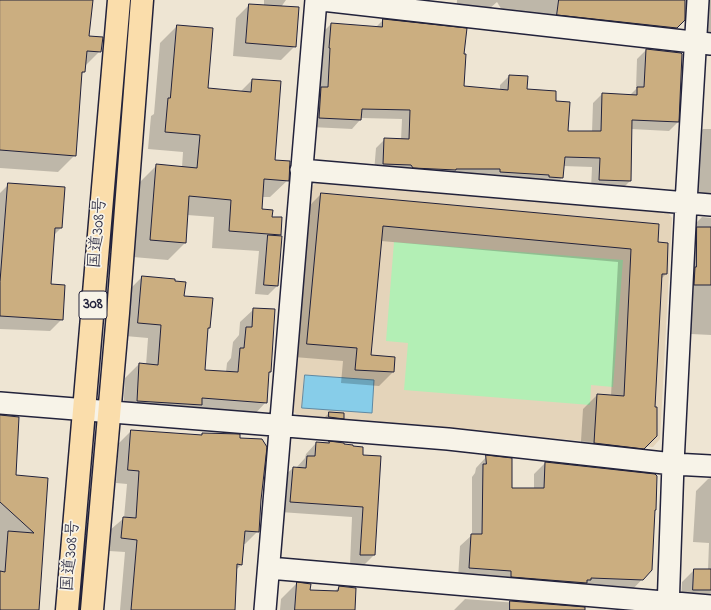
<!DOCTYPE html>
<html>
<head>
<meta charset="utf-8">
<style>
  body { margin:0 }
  canvas { display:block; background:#eee5d3 }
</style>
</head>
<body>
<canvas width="711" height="610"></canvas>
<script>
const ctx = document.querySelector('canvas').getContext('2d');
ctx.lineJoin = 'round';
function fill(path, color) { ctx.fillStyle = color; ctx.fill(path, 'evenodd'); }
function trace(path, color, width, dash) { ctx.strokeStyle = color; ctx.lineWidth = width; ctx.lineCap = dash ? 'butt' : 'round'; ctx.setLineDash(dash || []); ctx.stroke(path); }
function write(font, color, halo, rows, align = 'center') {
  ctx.font = font + ' "Indie Flower","Klee One",sans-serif'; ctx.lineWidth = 3.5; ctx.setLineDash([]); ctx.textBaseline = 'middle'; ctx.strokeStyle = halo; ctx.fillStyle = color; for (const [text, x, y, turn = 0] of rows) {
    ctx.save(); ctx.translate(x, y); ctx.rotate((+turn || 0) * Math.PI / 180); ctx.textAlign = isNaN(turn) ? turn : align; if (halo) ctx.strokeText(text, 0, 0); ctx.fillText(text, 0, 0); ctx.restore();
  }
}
fill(new Path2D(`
  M320,180L665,209L672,218L660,439L653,447L301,417L292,411L310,188Z`), '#e4d4ba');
fill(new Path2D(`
  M394,242L623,260L613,387L591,385L590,405L404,390L408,343L386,341Z`), '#b3efb5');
const water = new Path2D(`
  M305,375L374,380L372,413L302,408Z`);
fill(water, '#87cde9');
trace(water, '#5f89a3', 1);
fill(new Path2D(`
  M0,0H92L88,37L100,51L84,67V72L81,75L75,155L58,172L0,168Z
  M264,0H286L281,7L295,46L281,60L233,56L236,18L249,5L264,6Z
  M457,0H685L684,20L664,39L508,20L497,2L480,17L456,15Z
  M690,0H711V43Z
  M383,20L463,54V87L500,90V85L509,76L526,90L555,102L567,132H592L593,103L602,94L630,95L636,89L637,59L646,50L680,54L678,122L669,131L631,129L630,181L621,190L591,189L592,167L563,166L562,178L553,187L374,172L376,148L385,139L401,140L402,119L361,118L360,120L352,129L311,127L312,97L320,90L322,57H320L322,33L331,24L376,27Z
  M177,26L207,89L240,92L252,80L274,161L288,180L270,197H262L261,210L271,217L280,234L278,237L277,286L268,295L255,294L259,251L212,248L214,217L187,215L185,243L168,260L133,257L140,182L157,165L182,167L183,152L148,149L151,116L154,114L160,43Z
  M703,129H711V217L710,212L691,204V141Z
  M9,184L64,188L61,228L54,235L50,285L62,319L50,331L0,329V193Z
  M321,194L657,243L666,274L660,280L654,408L656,436L629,462L580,457L583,409L597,395L611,396L618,262L381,241L370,356L394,358L393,372L379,386L341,383L343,361L294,357L307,208Z
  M702,217L711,218V335L691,334V316H686L690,229Z
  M142,277L183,297L209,328L207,331L204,371L226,372L227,363L231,358L233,342L239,335L240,322L254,309L270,372L268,375L266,402L253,416L123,414L125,378L139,364L146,365L148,338L125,336L128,291Z
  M329,413L343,418L339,423L325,421V417Z
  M0,416L15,476L47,479L38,610H0Z
  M131,431L201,436L202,434L258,531L245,544H243L242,564L236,570L234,610H120L125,552L109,551L110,530L124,518L127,484L116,483L119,443Z
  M316,443L362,456L374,555L363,566L350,565L352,517L280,512L282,478L293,468H296L305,458L306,454Z
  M487,456L511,489H534V474L545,463L651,570L631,591L458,579L460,546L472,535V477L475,473L476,468Z
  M711,478V602L681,601L682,582L694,570H708L709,543L693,542L696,491L708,479Z
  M297,583L310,585L309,590L334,592L339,587L354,610H280L281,599Z
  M465,599L584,608V610H454Z`), '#0003');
const building = new Path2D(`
  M0,0H93L89,36L103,37L101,52L87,51L85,72H82L76,156L0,150Z
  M559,0H685V20L677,28L557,15Z
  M249,4L299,7L296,47L246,43Z
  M383,19L467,28L464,54H466L464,86L508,90L509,75L528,76L527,89L556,91V101L570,102L568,131H601L602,93L637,95V87H644L646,49L681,53L682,54L679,122L632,120L631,181L599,180L600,158L565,157L563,178L549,177V175L500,172V169H456V170L413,168L411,165L383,164L384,138L409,139L410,110L362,109L361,120L319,118L321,87H328L330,48H329L331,23L382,27Z
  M177,25L213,28L208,88L251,92L252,79L281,81L275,160L290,161L289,181L264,179L262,209L273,210L272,217H282L281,235L229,231L231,200L189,196L186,243L150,240L156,164L197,168L200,135L165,132L168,98H170Z
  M8,183L65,187L62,228H55L51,284L65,285L63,320L0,316V282Z
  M321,193L659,224L658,242L668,243L667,274H662L655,407H657V436L644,449L594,443L597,394L624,396L631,249L383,226L371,355L395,357L394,372L355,370L357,348L307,344Z
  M697,227H711V285H694L695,267H696Z
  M268,235L282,236L278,286L264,285Z
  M142,276L175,279V281L186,282L184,296L213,298L210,328H208L205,370L238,372L240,348H244L246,327H252L253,308L275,309L271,372H269L267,403L202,398V405L137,401L139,363L158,365L161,325L138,323Z
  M329,412L344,413V419L329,417Z
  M0,415L19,417L16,475L48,478L39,610H0V571L5,572L8,531L34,533L0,502Z
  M131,430L202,435V433L240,434V438L262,439L267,447L261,500L259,532L245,531L242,565L237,564L235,610H131L137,540L121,538L123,517L136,518L139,471L128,470Z
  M329,441L344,443V444L353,445V446L363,447V455L381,456L375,555H360L363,507L290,502L293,467L306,468L307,456H315L316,442L329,443Z
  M486,455L512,458V488H544L545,462L655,474L657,476L656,510H655L652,570L643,580L591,578V580H587V583L511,577V571L469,568L471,534H482L483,464H486Z
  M694,569H711V590H693Z
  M297,582L311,584L310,590L338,591L339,586L356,588L355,610H295Z
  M510,601L585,607V610H510Z`);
fill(building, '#cbae80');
trace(building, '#22223b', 1);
const minor = new Path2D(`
  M322,0L711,44
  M301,170L711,205
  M0,403L448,439L673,464L711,466
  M269,568L711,606
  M265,610L316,0
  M668,610L673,464L686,203L698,0`);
const highway = new Path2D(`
  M67,610L119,0
  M92,610L118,313L142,0`);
trace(minor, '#22223b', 24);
trace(highway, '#22223b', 25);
trace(minor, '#f7f3e8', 21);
trace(highway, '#faddab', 22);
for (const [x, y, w] of [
  [93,305,28]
]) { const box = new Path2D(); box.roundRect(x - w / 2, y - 14, w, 28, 3); ctx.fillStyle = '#f7f3e8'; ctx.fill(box); trace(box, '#22223b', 1); }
write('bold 16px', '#22223b', null, [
  ["308",93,305]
]);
write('17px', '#22223b', '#f7f3e8', [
  ["国道308号",99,233,-85],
  ["国道308号",72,556,-85]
]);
</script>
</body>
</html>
